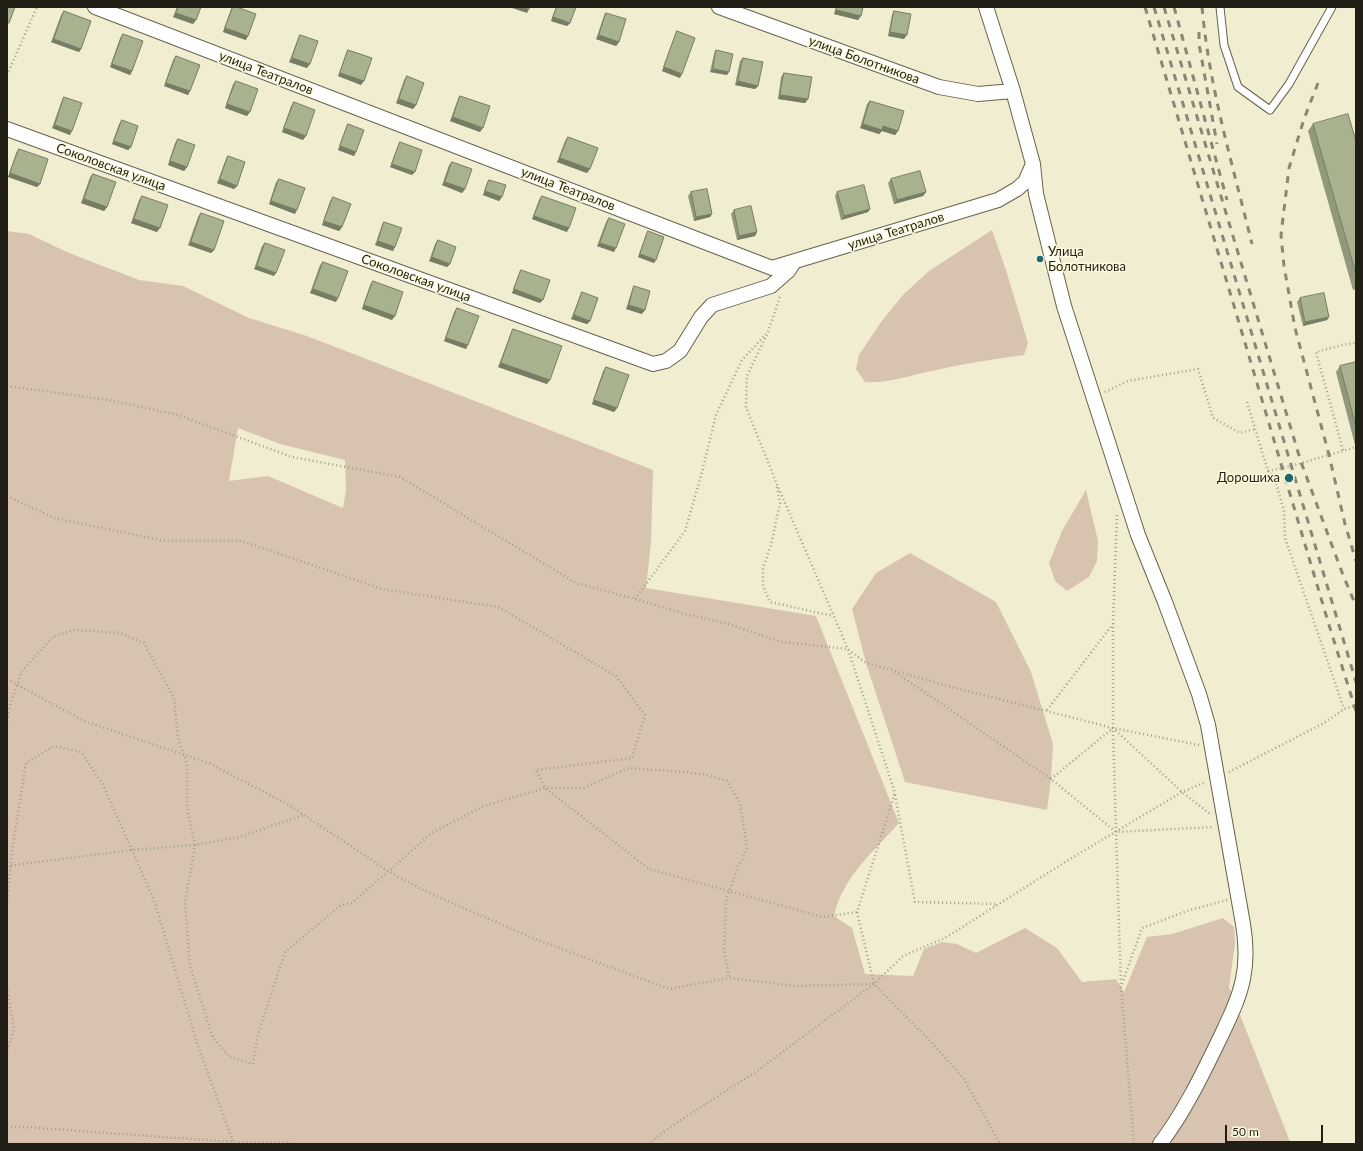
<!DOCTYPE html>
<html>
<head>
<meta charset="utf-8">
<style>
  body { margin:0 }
  #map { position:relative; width:1363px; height:1151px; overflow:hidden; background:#f0edd1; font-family:Lato,sans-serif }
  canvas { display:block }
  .frame { position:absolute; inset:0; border:8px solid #211f15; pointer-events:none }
  .scale { position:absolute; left:1225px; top:1125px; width:98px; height:18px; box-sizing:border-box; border:2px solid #211f15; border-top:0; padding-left:5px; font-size:12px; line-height:14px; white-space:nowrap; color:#211f15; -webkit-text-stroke:3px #fdfade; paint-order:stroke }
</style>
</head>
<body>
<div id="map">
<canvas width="1363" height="1151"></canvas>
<div class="frame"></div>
<div class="scale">50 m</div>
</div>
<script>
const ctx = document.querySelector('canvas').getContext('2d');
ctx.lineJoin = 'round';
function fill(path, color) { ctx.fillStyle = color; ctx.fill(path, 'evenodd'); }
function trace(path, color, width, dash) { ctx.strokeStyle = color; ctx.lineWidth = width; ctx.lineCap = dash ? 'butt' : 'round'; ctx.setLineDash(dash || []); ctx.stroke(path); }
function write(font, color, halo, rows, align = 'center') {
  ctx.font = font + ' Lato,sans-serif'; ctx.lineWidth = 3; ctx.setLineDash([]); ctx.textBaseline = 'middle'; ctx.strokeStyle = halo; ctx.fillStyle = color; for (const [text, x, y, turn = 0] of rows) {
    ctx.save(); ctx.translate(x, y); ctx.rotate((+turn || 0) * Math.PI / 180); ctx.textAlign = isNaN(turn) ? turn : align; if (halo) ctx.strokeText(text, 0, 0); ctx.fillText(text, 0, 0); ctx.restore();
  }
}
fill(new Path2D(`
  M992,230L1006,270L1028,343L1024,355C993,359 962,364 932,371C910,375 887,384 865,382L856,369L859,355L881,322L903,295L929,271Z
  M7,231L29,234L69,253L139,280L183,286L249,318L307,336L653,470L651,542L646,588L816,616L899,823C874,851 842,878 834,916L852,928L865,974L913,976L924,949L942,942L957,944L976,953L1025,928L1057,948L1082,982L1116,979L1124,992L1147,937L1172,934L1223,918L1234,927L1235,943L1229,987L1291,1144H7ZM238,428L280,444L345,460L346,490L343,508L268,476L229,481Z
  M1086,490L1098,541L1097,561L1089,577L1067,591L1055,581L1049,563L1062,531Z
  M910,553L996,602L1031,672L1053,744L1051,779L1047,810L905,782L866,663L852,609L876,573Z`), '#d8c3b1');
const service = new Path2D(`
  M1220,7L1224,45L1238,87L1270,110L1289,84L1332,7`);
const minor = new Path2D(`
  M95,7L772,268L998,200L1017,189L1025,182L1033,164
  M719,7L939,87L978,94L1013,91
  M986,7L1013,91L1033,164L1036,194L1064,306L1138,535L1165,602L1199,694L1208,725L1243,924C1246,942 1247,960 1243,979C1239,999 1229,1019 1220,1038C1202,1075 1185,1111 1160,1144
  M7,129L653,364L666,361L680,351L701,317L712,305L771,286L788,271L794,262`);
trace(service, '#66634b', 9);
trace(minor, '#66634b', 16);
trace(new Path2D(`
  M7,75L37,7
  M780,297L768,332L747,376L746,407L776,482L848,649L895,793L857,912L874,984L932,1043L964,1079L1000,1144
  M7,386L109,400L178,415L292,457L400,477L576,583L635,599L685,614L729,624L781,642L848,649L866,663L892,670L1051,779L1116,832L1213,827
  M1105,392L1128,381L1198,369L1213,418L1240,433L1255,429
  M1247,402L1268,471L1274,476L1284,511L1285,538L1344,709
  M1343,450L1316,352L1342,345L1356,343
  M1268,471L1291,466L1356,447
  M777,487L780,503L771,545L763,568V586L770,602L833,616
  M7,496L54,518L165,541H242L382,589L498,607L616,676L645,715L632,758L536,770L545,788L649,869L823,917L857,912
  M1117,515L1113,624V728L1116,832L1121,987L1134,1144
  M635,599L685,531L701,476L716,415L742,360L766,334
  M895,671L948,686L1113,728L1199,745
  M7,679L84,721L211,764L289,805L388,871L427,892L530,937L669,989L729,978L795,986L874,984
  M1047,710L1113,624
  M7,721L11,702L22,671L53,637L73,630L120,633L144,643L174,698L178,738L187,764V808L195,845L185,903L190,966L213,1038L230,1057L253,1064L258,1034L285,952L341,905L352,903L432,833L484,806L545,788H583L629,768L671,771L703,774L727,781L740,803L747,847L742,860L738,866L726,901L724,950L729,978
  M1229,772L1324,723L1344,709L1354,706
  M1051,779L1113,728L1182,792L1210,814
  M895,795L915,902L997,904
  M7,866L132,850L195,845L239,837L304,815
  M7,903L12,851L26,763L54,746L81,752L103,785L154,900L197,1043L234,1144
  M1122,984L1142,928L1187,911L1227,900
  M7,987L14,1029L7,1053
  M7,1127H24L234,1142H286L298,1144
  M648,1144L673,1125L757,1071L874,984L903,956L945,938L1070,859L1182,792L1206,782`), '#a29f8a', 2.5, [1, 3]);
trace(service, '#fff', 7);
trace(minor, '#fff', 14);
trace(new Path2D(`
  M1145,7L1329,625L1356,711
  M1154,7L1356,682
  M1164,7L1301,462L1343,575L1356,606
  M1174,7L1227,200
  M1202,7C1209,87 1233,166 1252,244
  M1199,32V44L1217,144
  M1318,83L1304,119L1289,168L1281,235L1284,266L1295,328L1329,455L1345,524L1356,561`), '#8a8774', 3, [7, 7]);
fill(new Path2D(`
  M177,7H201L196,20L193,24L173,17Z
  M233,7H237L246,40L223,32L231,9Z
  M556,7H576L570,23L567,26L551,21Z
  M836,7H863L861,16L858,20L834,14Z
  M64,11L81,49L79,52L51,42L61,15Z
  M894,11L904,39L888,36L892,15Z
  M606,13L619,42L616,46L596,39L604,16Z
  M677,31L680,78L662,71L675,35Z
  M123,34L132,71L130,75L110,67L120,38Z
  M300,35L307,68L289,62L298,39Z
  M348,50L361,85L338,76L346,54Z
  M716,50L727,75L710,72L714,54Z
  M176,56L190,91L188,95L164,86L173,60Z
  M743,58L758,86L755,89L735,85L740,61Z
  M784,73L808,99L805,103L778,99L781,77Z
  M407,76L416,105L413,109L396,103L404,80Z
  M236,81L247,116L225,108L233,84Z
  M460,96L480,132L450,121L458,99Z
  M64,97L70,135L52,128L62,100Z
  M870,101L898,131L895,135L882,131L879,134L860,128L867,104Z
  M294,102L303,140L282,132L291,106Z
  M122,120L131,147L128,150L112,144L119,124Z
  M348,124L356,152L354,156L338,150L346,128Z
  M1313,124L1356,141V289L1353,290L1308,131Z
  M568,137L587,173L557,162L565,141Z
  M178,139L187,167L184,171L168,165L175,143Z
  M400,142L412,175L390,167L398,146Z
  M19,149L40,184L37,187L8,177L16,153Z
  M228,156L237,186L234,189L217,183L226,159Z
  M452,162L465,189L462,193L442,185L449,165Z
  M93,174L107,207L104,211L81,203L90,177Z
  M279,179L295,214L269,204L276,182Z
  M891,179L926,192L923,196L894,204L888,183Z
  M489,180L502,197L499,201L483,195L487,183Z
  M691,192L712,214L710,217L694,221L688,196Z
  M837,192L870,209L868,212L841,220L835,196Z
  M142,196L157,232L131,223L139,200Z
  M542,196L567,232L532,219L539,200Z
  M333,197L342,227L339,231L322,225L330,201Z
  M734,210L757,232L755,236L737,240L731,214Z
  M201,213L214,250L211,253L188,245L198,217Z
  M609,218L614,252L597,246L606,222Z
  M384,222L393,251L375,245L382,225Z
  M648,231L654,263L638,257L646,235Z
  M438,240L450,264L447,267L429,261L435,244Z
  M265,243L274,276L254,269L262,246Z
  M323,262L336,302L310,293L320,265Z
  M521,270L540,303L512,293L519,274Z
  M373,281L392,320L362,309L370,285Z
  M634,286L642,314L626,309L632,290Z
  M582,292L590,321L587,324L571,319L580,296Z
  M1300,298L1329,317L1327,320L1303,326L1297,302Z
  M457,308L466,349L444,341L454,312Z
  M513,329L547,384L498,367L511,333Z
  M1356,362V445H1355L1336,372L1340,366Z
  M606,367L617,408L614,412L592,404L603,371Z`), '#90997b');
fill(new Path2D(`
  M509,7H524L529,9L527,13Z
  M836,10L861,16L858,20L834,14Z
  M176,13L196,20L193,24L173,17Z
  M553,17L570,23L567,26L551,21Z
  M225,28L248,36L246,40L223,32Z
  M890,32L907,35L904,39L888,36Z
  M599,35L619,42L616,46L596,39Z
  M54,39L81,49L79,52L51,42Z
  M292,58L310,64L307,68L289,62Z
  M112,64L132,71L130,75L110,67Z
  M664,67L682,74L680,78L662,71Z
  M713,69L729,72L727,75L710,72Z
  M340,73L364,81L361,85L338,76Z
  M738,81L758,86L755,89L735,85Z
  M166,83L190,91L188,95L164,86Z
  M780,95L808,99L805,103L778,99Z
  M399,99L416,105L413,109L396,103Z
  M227,104L250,112L247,116L225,108Z
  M453,117L483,128L480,132L450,121Z
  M863,124L883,126L898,131L895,135L882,131L879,134L860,128Z
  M55,125L72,131L70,135L52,128Z
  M284,128L306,136L303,140L282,132Z
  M114,141L131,147L128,150L112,144Z
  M340,146L356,152L354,156L338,150Z
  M560,158L590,169L587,173L557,162Z
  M170,161L187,167L184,171L168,165Z
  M392,164L415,172L412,175L390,167Z
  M10,173L40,184L37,187L8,177Z
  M220,179L237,186L234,189L217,183Z
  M445,182L465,189L462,193L442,185Z
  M485,191L502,197L499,201L483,195Z
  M926,192L923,196L894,204L897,200Z
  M84,199L107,207L104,211L81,203Z
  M271,201L297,210L295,214L269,204Z
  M870,209L868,212L841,220L844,216Z
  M712,214L710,217L694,221L696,217Z
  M534,216L569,228L567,232L532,219Z
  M134,219L160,228L157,232L131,223Z
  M324,221L342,227L339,231L322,225Z
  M757,232L755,236L737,240L739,236Z
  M378,241L395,247L393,251L375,245Z
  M191,242L214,250L211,253L188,245Z
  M600,243L616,248L614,252L597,246Z
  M640,254L656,260L654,263L638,257Z
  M432,257L450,264L447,267L429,261Z
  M257,266L276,273L274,276L254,269Z
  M313,289L338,298L336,302L310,293Z
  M514,289L543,300L540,303L512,293Z
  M364,305L395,316L392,320L362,309Z
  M629,305L645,310L642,314L626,309Z
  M574,315L590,321L587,324L571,319Z
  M1329,317L1327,320L1303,326L1305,322Z
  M446,338L468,345L466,349L444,341Z
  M501,363L550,380L547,384L498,367Z
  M594,400L617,408L614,412L592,404Z`), '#767d64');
const building = new Path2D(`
  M7,7H15L9,23H7Z
  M178,7H201L196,20L176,13Z
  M233,7H237L256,14L248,36L225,28Z
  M524,7H530L529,9Z
  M557,7H576L570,23L553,17Z
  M837,7H863L861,16L836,10Z
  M64,11L91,21L81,49L54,39Z
  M894,11L911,14L907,35L890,32Z
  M606,13L626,19L619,42L599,35Z
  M677,31L695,38L682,74L664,67Z
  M123,34L143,41L132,71L112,64Z
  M300,35L318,41L310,64L292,58Z
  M348,50L372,58L364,81L340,73Z
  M716,50L733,54L729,72L713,69Z
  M176,56L200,65L190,91L166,83Z
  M743,58L763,62L758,86L738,81Z
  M784,73L812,77L808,99L780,95Z
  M407,76L424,83L416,105L399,99Z
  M236,81L258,89L250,112L227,104Z
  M460,96L490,106L483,128L453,117Z
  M64,97L82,103L72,131L55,125Z
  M870,101L904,111L898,131L883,126L882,130L863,124Z
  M294,102L315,110L306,136L284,128Z
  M1348,114L1356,141V274L1313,124Z
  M122,120L138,126L131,147L114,141Z
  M348,124L364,130L356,152L340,146Z
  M568,137L598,148L590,169L560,158Z
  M178,139L195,145L187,167L170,161Z
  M400,142L422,150L415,172L392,164Z
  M19,149L48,159L40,184L10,173Z
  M228,156L245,162L237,186L220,179Z
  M452,162L472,169L465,189L445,182Z
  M920,171L926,192L897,200L891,179Z
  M93,174L116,182L107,207L84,199Z
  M279,179L305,188L297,210L271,201Z
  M489,180L506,185L502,197L485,191Z
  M864,185L870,209L844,216L837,192Z
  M707,189L712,214L696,217L691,192Z
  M142,196L168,205L160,228L134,219Z
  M542,196L576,208L569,228L534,216Z
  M333,197L351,204L342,227L324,221Z
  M751,206L757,232L739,236L734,210Z
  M201,213L224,221L214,250L191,242Z
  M609,218L625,224L616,248L600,243Z
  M384,222L402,228L395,247L378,241Z
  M648,231L664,237L656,260L640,254Z
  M438,240L456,247L450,264L432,257Z
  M265,243L285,250L276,273L257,266Z
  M323,262L348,271L338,298L313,289Z
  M521,270L550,280L543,300L514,289Z
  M373,281L403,292L395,316L364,305Z
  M634,286L650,291L645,310L629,305Z
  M582,292L598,298L590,321L574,315Z
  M1324,293L1329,317L1305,322L1300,298Z
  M457,308L479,316L468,345L446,338Z
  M513,329L562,346L550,380L501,363Z
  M1356,362V427L1340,366Z
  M606,367L629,375L617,408L594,400Z`);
fill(building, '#a8b28f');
trace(building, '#767d64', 1);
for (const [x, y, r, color] of [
  [1040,259,4,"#1d6a6e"],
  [1289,478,5,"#1d6a6e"]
]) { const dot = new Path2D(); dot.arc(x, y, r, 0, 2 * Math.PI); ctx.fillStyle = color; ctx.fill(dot); trace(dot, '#fdfade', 1.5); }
write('13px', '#211f15', '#fdfade', [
  ["улица Болотникова",864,60,20],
  ["улица Театралов",266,73,21],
  ["Соколовская улица",111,167,20],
  ["улица Театралов",568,189,21],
  ["улица Театралов",896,231,-17],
  ["Соколовская улица",416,278,20]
]);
write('13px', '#211f15', '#fdfade', [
  ["Улица",1048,252],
  ["Болотникова",1048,267],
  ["Дорошиха",1280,478,"right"]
], 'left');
</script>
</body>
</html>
